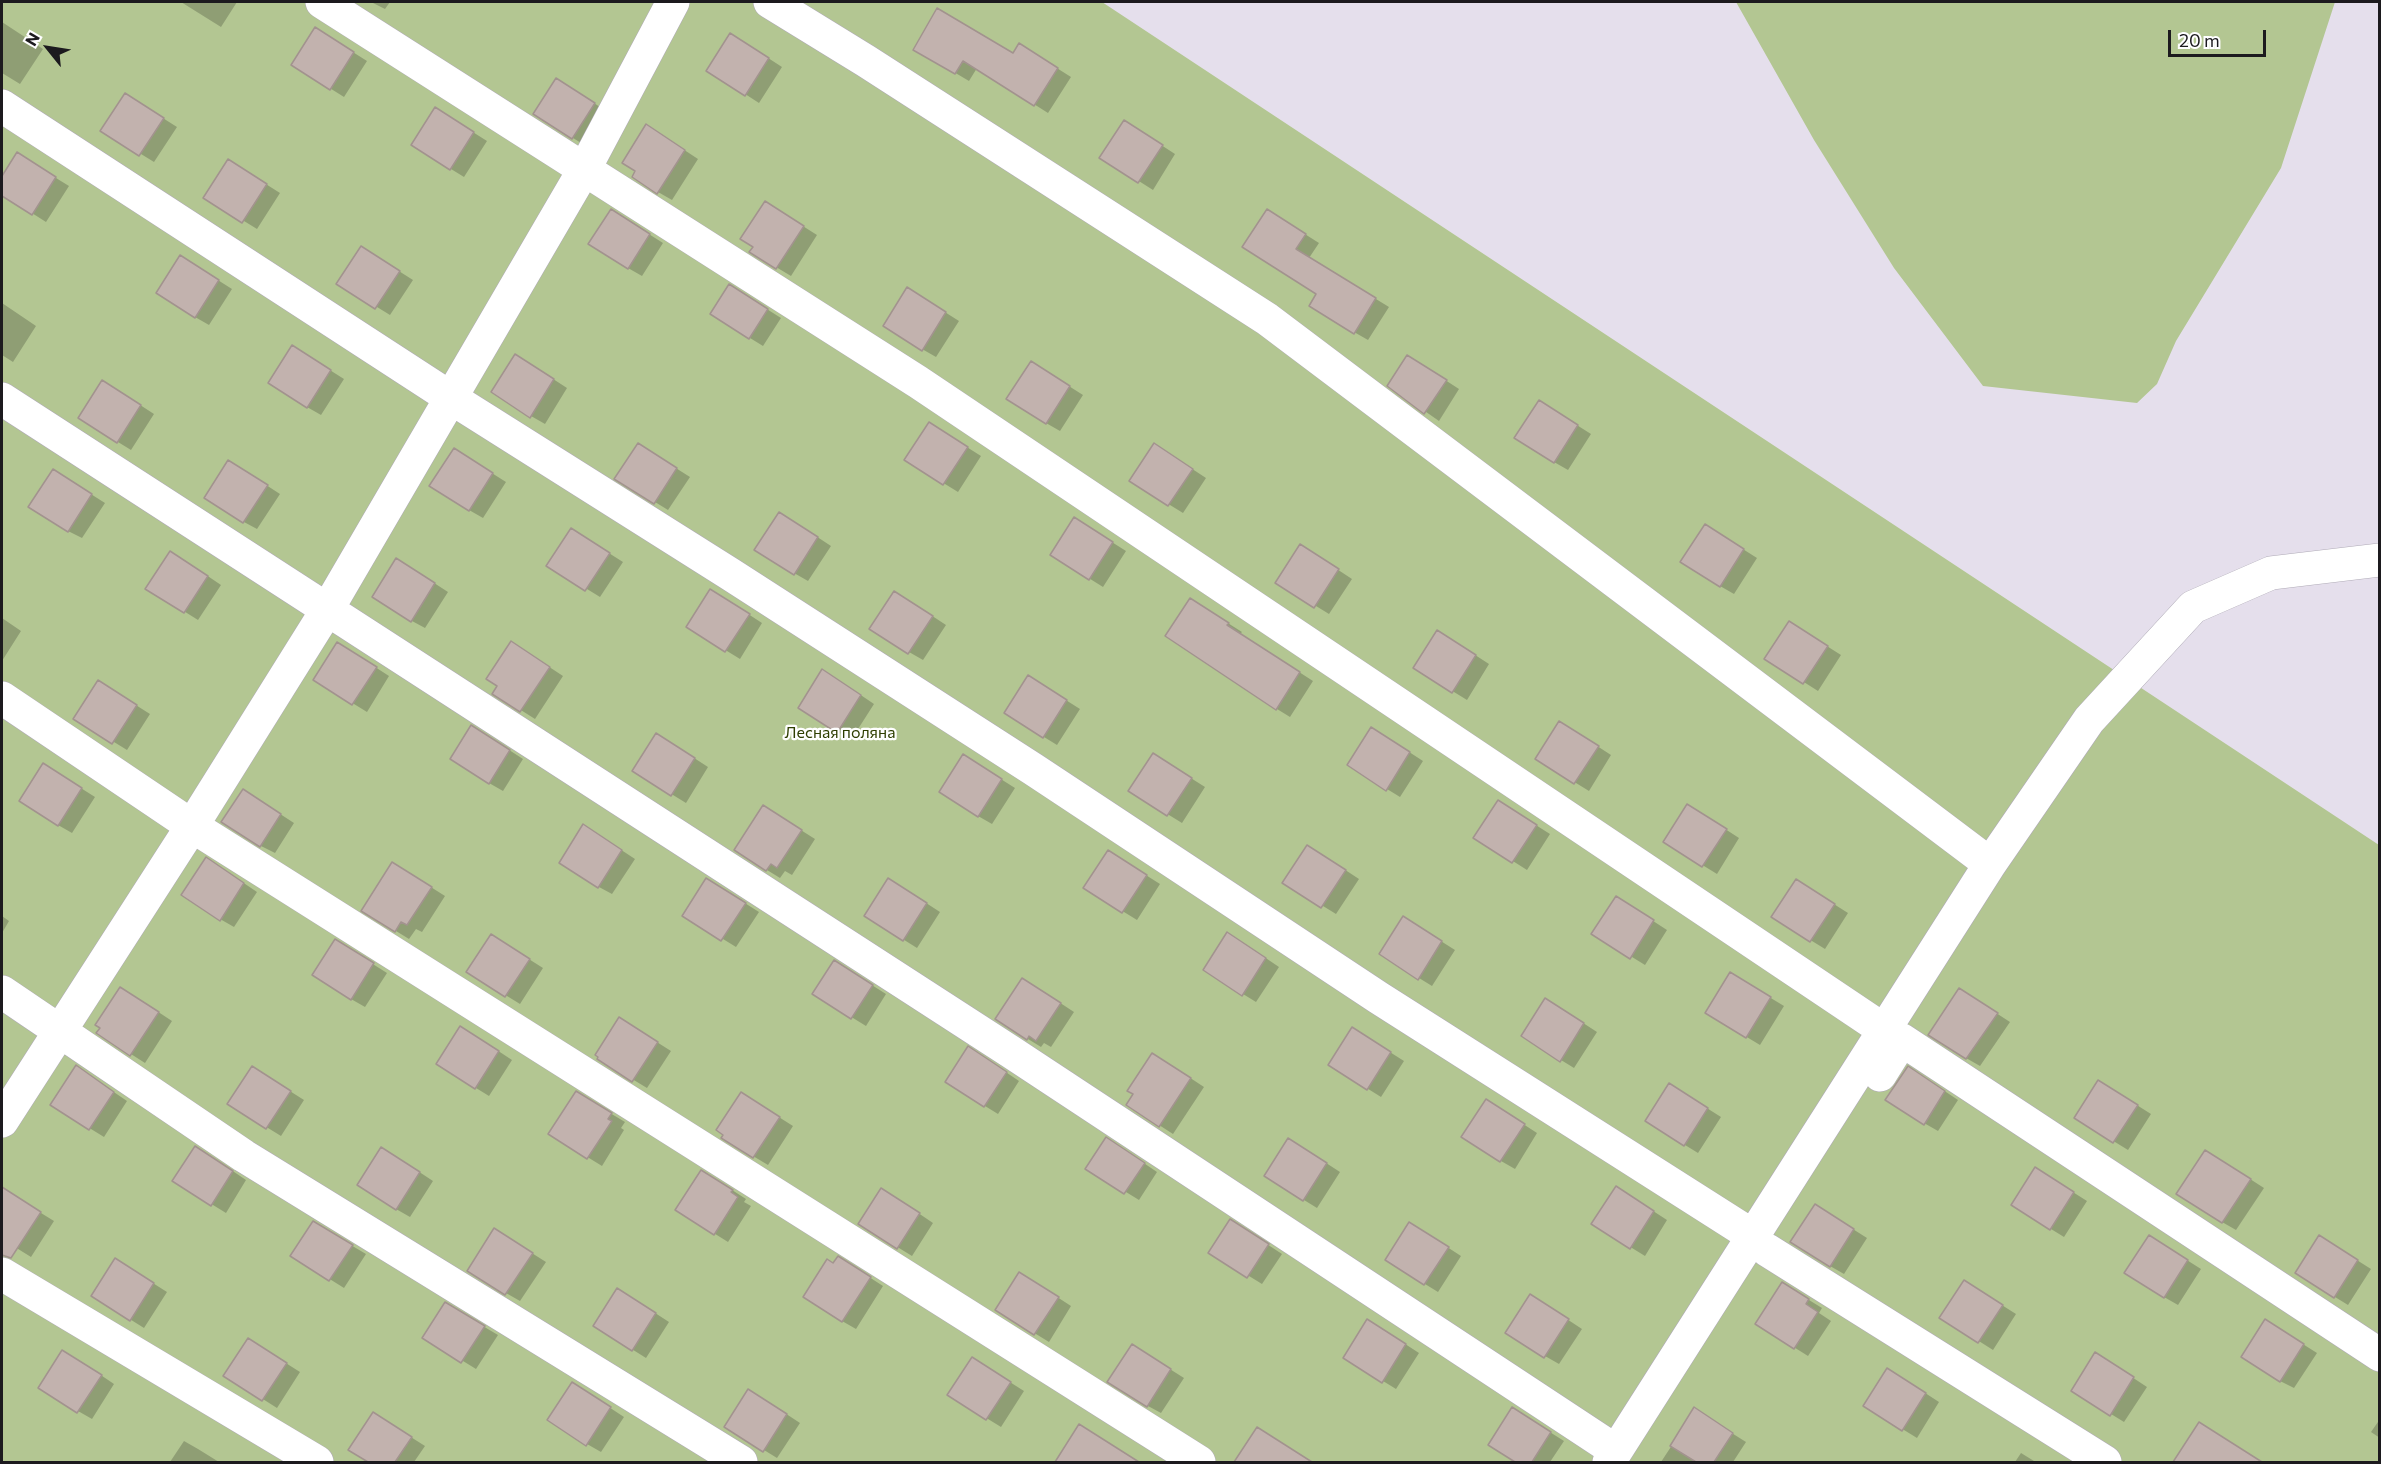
<!DOCTYPE html>
<html>
<head>
<meta charset="utf-8">
<style>
  body { margin:0 }
  #map { position:relative; width:2381px; height:1464px; overflow:hidden; background:#e5dfec; font-family:Commissioner,sans-serif }
  canvas { display:block }
  .frame { position:absolute; inset:0; border:3px solid #1c1a1e; pointer-events:none }
  .north { position:absolute; left:18px; top:18px; width:60px; height:60px; -webkit-text-stroke:4px #fff; paint-order:stroke; rotate:300deg; font-size:16px; font-weight:700; line-height:24px; text-align:center; color:#1c1a1e }
  .north::after { content:''; display:block; margin:auto; width:21px; height:27px; background:#1c1a1e; clip-path:polygon(50% 0,100% 100%,50% 72%,0 100%) }
  .scale { position:absolute; left:2168px; top:30px; width:98px; height:27px; box-sizing:border-box; border:3px solid #1c1a1e; border-top:0; padding-left:8px; font-size:18px; line-height:21px; white-space:nowrap; color:#1c1a1e; -webkit-text-stroke:4px #fff; paint-order:stroke }
</style>
</head>
<body>
<div id="map">
<canvas width="2381" height="1464"></canvas>
<div class="frame"></div>
<div class="north">N</div>
<div class="scale">20 m</div>
</div>
<script>
const ctx = document.querySelector('canvas').getContext('2d');
ctx.lineJoin = 'round';
function fill(path, color) { ctx.fillStyle = color; ctx.fill(path, 'evenodd'); }
function trace(path, color, width, dash) { ctx.strokeStyle = color; ctx.lineWidth = width; ctx.lineCap = dash ? 'butt' : 'round'; ctx.setLineDash(dash || []); ctx.stroke(path); }
function write(font, color, halo, rows, align = 'center') {
  ctx.font = font + ' Commissioner,sans-serif'; ctx.lineWidth = 4.5; ctx.setLineDash([]); ctx.textBaseline = 'middle'; ctx.strokeStyle = halo; ctx.fillStyle = color; for (const [text, x, y, turn = 0] of rows) {
    ctx.save(); ctx.translate(x, y); ctx.rotate((+turn || 0) * Math.PI / 180); ctx.textAlign = isNaN(turn) ? turn : align; if (halo) ctx.strokeText(text, 0, 0); ctx.fillText(text, 0, 0); ctx.restore();
  }
}
fill(new Path2D(`
  M2,2H1102L2379,845V1462H2Z
  M1736,2H2335L2281,168L2176,341L2157,384L2137,403L1983,386L1894,268L1814,140Z`), '#b3c692');
fill(new Path2D(`
  M181,2H237L221,27Z
  M371,2H390L385,9Z
  M2,22L43,49L20,84L2,73Z
  M329,37L367,61L344,97L293,65Z
  M745,43L782,67L759,103L708,70Z
  M915,49L1013,55L1033,53L1071,77L1048,113L977,68L969,81Z
  M570,88L608,112L586,146L573,138Z
  M139,103L177,127L154,162L102,130Z
  M449,117L487,141L464,177L451,169Z
  M1138,130L1175,154L1153,190L1101,157Z
  M660,134L698,159L672,200L658,192Z
  M17,154L69,186L46,222L2,194V179Z
  M242,169L280,193L257,229L205,197Z
  M779,211L817,235L791,276L751,252Z
  M625,219L663,243L642,276L628,268Z
  M1281,219L1319,243L1309,258L1389,307L1368,340L1354,332L1318,294Z
  M375,256L413,280L390,315L338,283Z
  M194,265L232,289L209,325L195,317Z
  M743,294L781,318L763,346L750,338Z
  M921,297L959,321L936,357L922,349Z
  M2,303L36,326L13,362L2,355Z
  M306,355L344,379L321,415L307,407Z
  M530,364L567,388L545,424L531,416Z
  M1422,365L1459,389L1439,421L1389,386Z
  M1045,371L1083,395L1060,431L1046,423Z
  M117,390L154,414L131,450L118,442Z
  M1553,410L1591,434L1568,470L1554,462Z
  M943,432L981,456L958,492L906,460Z
  M652,453L690,477L668,510L655,502Z
  M1168,453L1206,478L1183,513L1131,481Z
  M468,458L506,482L483,518L469,510Z
  M243,470L280,494L257,529L244,522Z
  M67,479L105,503L82,538L68,531Z
  M793,521L831,546L808,581L794,573Z
  M1088,527L1126,551L1103,587L1052,555Z
  M1719,534L1757,558L1734,594L1720,586Z
  M585,538L623,562L600,597L548,565Z
  M1314,554L1352,579L1329,614L1277,582Z
  M184,560L221,585L198,620L147,588Z
  M411,568L448,592L425,628L412,621Z
  M725,599L762,623L740,659L688,627Z
  M908,600L946,625L923,660L909,652Z
  M1204,608L1242,632L1240,634L1313,681L1290,717L1277,709Z
  M2,618L21,631L2,661Z
  M1803,631L1841,655L1818,691L1766,658Z
  M1452,640L1489,664L1467,700L1415,668Z
  M525,651L563,676L535,719L494,693Z
  M352,652L389,676L367,712L315,680Z
  M837,679L874,704L851,740L838,732Z
  M1042,685L1080,709L1057,745L1044,737Z
  M112,690L150,714L127,750L75,718Z
  M1574,731L1611,755L1589,791L1537,759Z
  M486,735L523,759L503,791L489,783Z
  M1386,737L1423,761L1400,797L1387,789Z
  M671,743L708,767L686,803L634,771Z
  M1167,763L1205,787L1182,823L1130,791Z
  M977,764L1015,788L992,824L978,816Z
  M57,773L95,797L72,833L58,825Z
  M257,799L294,823L275,853L261,846Z
  M1512,810L1550,834L1527,870L1475,837Z
  M1702,814L1739,838L1717,874L1665,842Z
  M777,815L815,839L792,875L785,871L780,878L767,870Z
  M597,834L635,859L612,894L599,887Z
  M1321,854L1359,879L1336,914L1284,882Z
  M1122,860L1160,884L1137,920L1085,888Z
  M220,867L257,892L234,927L220,919Z
  M407,872L445,896L422,932L416,929L409,939L396,931Z
  M721,888L759,912L736,947L684,915Z
  M903,888L940,912L917,948L866,916Z
  M1810,889L1848,913L1825,949L1773,917Z
  M1630,906L1667,930L1645,965L1593,933Z
  M2,916L9,921L2,933Z
  M1417,926L1455,950L1432,986L1419,978Z
  M1242,942L1279,967L1256,1002L1243,994Z
  M505,944L543,968L520,1004L468,972Z
  M349,949L387,973L365,1007L351,999Z
  M848,970L886,994L866,1026L814,994Z
  M1731,974L1784,1006L1760,1045L1707,1013Z
  M1036,987L1074,1012L1051,1047L1044,1043L1041,1047L1028,1039Z
  M134,996L172,1021L145,1063L98,1033Z
  M1973,998L2010,1022L1980,1066L1966,1058Z
  M1560,1008L1597,1032L1574,1068L1561,1060Z
  M633,1027L671,1051L647,1088L599,1059Z
  M474,1035L512,1060L489,1096L476,1088Z
  M1366,1037L1404,1061L1381,1097L1330,1065Z
  M982,1056L1019,1081L998,1114L985,1106Z
  M1166,1062L1204,1087L1173,1134L1128,1105Z
  M77,1067L127,1101L104,1137L52,1105Z
  M266,1076L304,1100L281,1136L229,1104Z
  M1922,1076L1958,1100L1938,1131L1924,1123Z
  M2113,1090L2151,1114L2128,1150L2076,1118Z
  M1683,1093L1721,1117L1698,1153L1685,1145Z
  M590,1101L625,1122L621,1128L624,1130L602,1166L550,1134Z
  M755,1102L793,1126L768,1165L723,1138Z
  M1500,1109L1537,1133L1515,1169L1501,1161Z
  M1120,1147L1157,1172L1139,1200L1087,1168Z
  M1303,1148L1340,1172L1317,1208L1304,1200Z
  M209,1155L246,1180L226,1213L174,1181Z
  M395,1156L433,1181L410,1217L396,1209Z
  M2219,1159L2264,1188L2236,1230L2222,1222Z
  M2049,1177L2087,1201L2064,1237L2051,1229Z
  M715,1179L746,1199L744,1202L751,1206L728,1242L677,1210Z
  M2,1189L54,1221L31,1257L2,1239Z
  M1630,1196L1667,1220L1645,1256L1593,1224Z
  M896,1198L933,1223L912,1256L860,1224Z
  M1829,1214L1867,1238L1844,1274L1830,1266Z
  M1244,1229L1282,1254L1262,1284L1210,1252Z
  M327,1231L366,1254L344,1288L293,1256Z
  M1424,1232L1461,1256L1438,1292L1425,1284Z
  M508,1238L546,1262L520,1301L506,1293Z
  M2163,1245L2201,1269L2178,1305L2164,1297Z
  M2333,1245L2371,1269L2348,1305L2335,1297Z
  M834,1264L852,1266L883,1286L856,1329L842,1321Z
  M129,1268L167,1292L144,1328L93,1296Z
  M1034,1282L1071,1306L1049,1342L997,1310Z
  M1978,1290L2016,1314L1993,1350L1941,1317Z
  M1796,1292L1822,1308L1819,1313L1831,1321L1808,1356L1757,1324Z
  M632,1298L669,1322L646,1358L595,1326Z
  M1544,1304L1582,1329L1559,1364L1545,1356Z
  M459,1312L498,1335L476,1369L424,1337Z
  M1382,1329L1419,1353L1396,1389L1383,1381Z
  M2279,1329L2317,1353L2294,1388L2280,1381Z
  M262,1348L300,1372L277,1408L225,1375Z
  M1146,1354L1184,1378L1161,1413L1148,1406Z
  M77,1359L114,1384L92,1419L78,1411Z
  M2109,1362L2147,1387L2124,1422L2111,1414Z
  M986,1367L1024,1391L1001,1427L949,1395Z
  M1902,1378L1939,1402L1917,1438L1865,1406Z
  M586,1392L624,1417L601,1452L587,1444Z
  M762,1398L800,1423L777,1458L764,1450Z
  M1695,1410L1746,1442L1733,1462H1661Z
  M1526,1417L1564,1441L1550,1462H1518L1490,1444Z
  M2380,1419V1438L2371,1432Z
  M387,1422L425,1446L414,1462H371L350,1449Z
  M1080,1426L1131,1459L1129,1462H1057Z
  M1258,1429L1309,1461L1308,1462H1236Z
  M184,1441L198,1449L219,1462H170Z
  M2021,1453L2034,1461L2037,1462H2015Z
  M2251,1456L2247,1462H2181L2177,1460Z`), '#0003');
const building = new Path2D(`
  M937,8L1013,53L1019,43L1058,68L1034,106L963,61L955,74L913,50Z
  M315,27L354,52L330,90L291,65Z
  M730,33L769,58L745,96L706,71Z
  M556,78L595,103L572,139L533,114Z
  M125,93L164,118L139,156L100,131Z
  M435,107L474,132L450,170L411,145Z
  M1124,120L1163,145L1138,183L1099,158Z
  M646,124L685,150L657,194L632,177L635,171L622,163Z
  M17,152L56,177L32,215L2,196V176Z
  M228,159L267,184L242,223L203,198Z
  M765,201L804,226L776,269L749,252L753,247L740,239Z
  M611,209L650,234L628,269L588,244Z
  M1267,209L1306,234L1296,249L1376,298L1354,334L1309,306L1316,294L1242,247Z
  M361,246L400,271L375,309L336,284Z
  M180,255L219,280L195,318L156,293Z
  M729,284L768,309L749,339L710,314Z
  M907,287L946,312L922,351L883,326Z
  M292,345L331,370L307,408L268,383Z
  M515,354L554,379L530,418L491,392Z
  M1407,355L1447,380L1424,414L1387,386Z
  M1031,361L1070,386L1046,424L1006,399Z
  M102,380L141,405L117,443L78,418Z
  M1539,400L1578,425L1554,463L1514,438Z
  M929,422L968,447L943,485L904,460Z
  M638,443L677,468L654,504L614,479Z
  M1154,443L1193,469L1168,506L1129,481Z
  M454,448L493,473L469,511L429,486Z
  M228,460L268,485L243,523L204,498Z
  M53,469L92,494L68,532L28,507Z
  M779,512L818,537L794,575L754,550Z
  M1074,517L1113,542L1089,580L1050,555Z
  M1705,524L1744,549L1720,587L1680,562Z
  M571,528L610,553L585,591L546,566Z
  M1300,544L1339,569L1314,608L1275,583Z
  M170,551L208,576L184,613L145,589Z
  M396,558L435,583L411,622L372,597Z
  M710,589L750,614L725,652L686,627Z
  M894,591L933,616L908,654L869,629Z
  M1190,598L1229,623L1227,625L1300,672L1276,710L1165,636Z
  M1789,621L1828,646L1803,684L1764,659Z
  M1437,630L1476,655L1452,693L1413,668Z
  M511,641L550,667L520,712L492,694L497,686L486,679Z
  M337,642L377,667L352,705L313,680Z
  M822,669L861,695L837,733L798,708Z
  M1028,675L1067,700L1043,738L1004,713Z
  M98,680L137,705L112,744L73,719Z
  M1559,721L1599,746L1574,784L1535,759Z
  M471,725L510,750L489,784L450,759Z
  M1371,727L1410,752L1386,791L1347,765Z
  M656,733L695,758L671,796L632,771Z
  M1153,753L1192,778L1167,816L1128,791Z
  M963,754L1002,779L978,817L939,792Z
  M43,763L82,788L58,826L19,801Z
  M243,789L281,814L260,847L221,822Z
  M1498,800L1537,825L1512,863L1473,838Z
  M1687,804L1727,829L1702,867L1663,842Z
  M763,805L802,830L777,868L771,864L766,871L734,850Z
  M583,824L622,850L598,888L559,863Z
  M1307,845L1346,870L1321,908L1282,883Z
  M1108,850L1147,875L1122,913L1083,888Z
  M206,857L244,883L220,921L181,895Z
  M392,862L432,887L407,925L401,922L395,932L361,911Z
  M706,878L746,903L721,941L682,916Z
  M888,878L927,903L903,941L864,916Z
  M1796,879L1835,904L1810,942L1771,917Z
  M1616,896L1654,920L1630,959L1591,934Z
  M1403,916L1442,941L1418,980L1379,954Z
  M1227,932L1266,958L1242,996L1203,970Z
  M491,934L530,959L505,997L466,972Z
  M335,939L374,963L351,1000L312,975Z
  M834,960L873,985L851,1019L812,994Z
  M1730,972L1771,997L1746,1038L1705,1013Z
  M1022,978L1061,1003L1036,1041L1029,1036L1027,1040L995,1019Z
  M120,987L159,1012L130,1056L96,1033L100,1028L95,1025Z
  M1959,988L1998,1013L1966,1059L1928,1035Z
  M1545,998L1584,1023L1560,1062L1521,1036Z
  M619,1017L658,1042L632,1082L597,1059L598,1057L595,1055Z
  M460,1026L499,1051L475,1089L436,1064Z
  M1352,1027L1391,1052L1367,1090L1328,1065Z
  M968,1046L1007,1072L984,1107L945,1082Z
  M1152,1053L1191,1078L1159,1127L1126,1105L1133,1094L1127,1091Z
  M76,1065L114,1092L89,1130L50,1105Z
  M252,1066L291,1091L266,1129L227,1104Z
  M1908,1066L1945,1091L1924,1125L1885,1100Z
  M2098,1080L2138,1105L2113,1143L2074,1118Z
  M1669,1083L1708,1108L1684,1146L1645,1121Z
  M576,1091L612,1113L608,1119L612,1121L587,1159L548,1134Z
  M741,1092L780,1117L753,1158L721,1138L723,1135L716,1130Z
  M1486,1099L1525,1124L1500,1162L1461,1137Z
  M1106,1137L1145,1163L1124,1194L1085,1169Z
  M1288,1138L1327,1163L1303,1201L1264,1176Z
  M195,1146L233,1171L211,1206L172,1181Z
  M381,1147L420,1172L396,1210L357,1185Z
  M2205,1150L2251,1179L2222,1223L2176,1194Z
  M2035,1167L2074,1192L2050,1230L2011,1205Z
  M701,1170L733,1190L731,1192L738,1197L714,1235L675,1210Z
  M1616,1186L1654,1211L1630,1249L1591,1224Z
  M2,1187L41,1212L11,1258L2,1255Z
  M881,1188L920,1213L897,1249L858,1224Z
  M1815,1204L1854,1229L1830,1267L1790,1242Z
  M1230,1219L1269,1244L1247,1278L1208,1253Z
  M313,1221L353,1245L329,1281L290,1256Z
  M1409,1222L1449,1247L1424,1285L1385,1260Z
  M494,1228L533,1253L505,1295L467,1271Z
  M2149,1235L2188,1260L2164,1298L2124,1273Z
  M2319,1235L2358,1260L2334,1298L2295,1273Z
  M838,1256L871,1277L842,1322L803,1297L827,1259L833,1263Z
  M115,1258L154,1283L130,1321L91,1296Z
  M1019,1272L1059,1297L1034,1335L995,1310Z
  M1964,1280L2003,1305L1978,1343L1939,1318Z
  M1782,1282L1809,1299L1806,1304L1818,1312L1794,1349L1755,1324Z
  M617,1288L656,1313L632,1351L593,1326Z
  M1530,1294L1569,1319L1544,1358L1505,1333Z
  M445,1302L485,1326L461,1363L422,1338Z
  M1367,1319L1406,1344L1382,1383L1343,1358Z
  M2265,1319L2304,1344L2280,1382L2241,1357Z
  M248,1338L287,1363L262,1401L223,1376Z
  M1132,1344L1171,1369L1147,1407L1107,1382Z
  M62,1350L102,1375L77,1413L38,1388Z
  M2095,1352L2134,1377L2110,1416L2071,1391Z
  M972,1357L1011,1382L986,1420L947,1395Z
  M1887,1368L1926,1393L1902,1431L1863,1406Z
  M572,1382L611,1407L586,1446L547,1420Z
  M748,1389L787,1414L763,1452L724,1427Z
  M1512,1407L1551,1432L1532,1462H1515L1488,1445Z
  M1694,1407L1733,1433L1714,1462H1696L1670,1446Z
  M373,1412L412,1437L395,1462H368L348,1450Z
  M2199,1422L2262,1462H2173Z
  M1079,1424L1139,1462H1055Z
  M1257,1427L1312,1462H1234Z`);
fill(building, '#c2b2ae');
trace(building, '#a2938e', 1.5);
const minor = new Path2D(`
  M322,2L918,382L1884,1030
  M770,2L866,61L1267,319L1990,864
  M2,106L451,398L730,574L1033,769L1379,998L1753,1236
  M2,399L1011,1052L1616,1451
  M2,698L192,826L1199,1462
  M2,992L244,1156L741,1462
  M1880,1075L1902,1040L2380,1355
  M2,1121L192,826L327,610L585,168L673,2
  M1767,1250L2105,1462
  M2,1274L317,1462
  M1609,1462L1990,864L2089,720L2193,607L2271,573L2380,560`);
trace(minor, '#b0abb7', 34);
trace(minor, '#fff', 33);
write('16px', '#2e3e00', '#fff', [
  ["Лесная поляна",840,733]
]);
</script>
</body>
</html>
